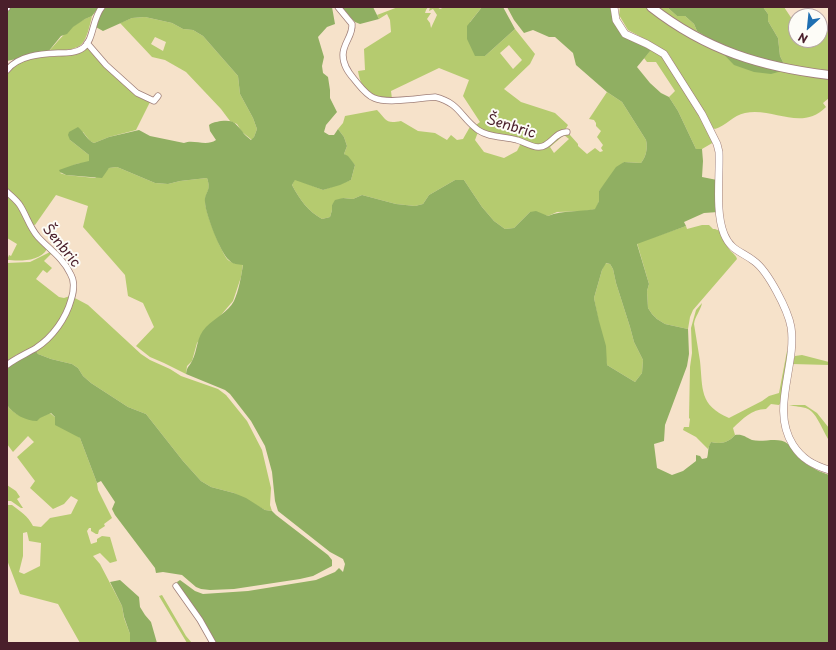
<!DOCTYPE html>
<html>
<head>
<meta charset="utf-8">
<style>
  body { margin:0 }
  #map { position:relative; width:836px; height:650px; overflow:hidden; background:#f6e2ca; font-family:"Playpen Sans",sans-serif }
  canvas { display:block }
  .frame { position:absolute; inset:0; border:8px solid #4a1f2b; pointer-events:none }
  .north { position:absolute; left:788px; top:8px; width:40px; height:40px; box-sizing:border-box; background:#fdfcf7; border:1px solid #b5a4a5; border-radius:50%; rotate:207deg; font-size:11px; font-weight:700; line-height:16px; text-align:center; color:#4a1f2b }
  .north::after { content:''; display:block; margin:auto; width:14px; height:18px; background:#1f6fb2; clip-path:polygon(50% 0,100% 100%,50% 72%,0 100%) }
</style>
</head>
<body>
<div id="map">
<canvas width="836" height="650"></canvas>
<div class="frame"></div>
<div class="north">N</div>
</div>
<script>
const ctx = document.querySelector('canvas').getContext('2d');
ctx.lineJoin = 'round';
function fill(path, color) { ctx.fillStyle = color; ctx.fill(path, 'evenodd'); }
function trace(path, color, width, dash) { ctx.strokeStyle = color; ctx.lineWidth = width; ctx.lineCap = dash ? 'butt' : 'round'; ctx.setLineDash(dash || []); ctx.stroke(path); }
function write(font, color, halo, rows, align = 'center') {
  ctx.font = font + ' "Playpen Sans",sans-serif'; ctx.lineWidth = 4; ctx.setLineDash([]); ctx.textBaseline = 'middle'; ctx.strokeStyle = halo; ctx.fillStyle = color; for (const [text, x, y, turn = 0] of rows) {
    ctx.save(); ctx.translate(x, y); ctx.rotate((+turn || 0) * Math.PI / 180); ctx.textAlign = isNaN(turn) ? turn : align; if (halo) ctx.strokeText(text, 0, 0); ctx.fillText(text, 0, 0); ctx.restore();
  }
}
fill(new Path2D(`
  M398,7H428L426,10L425,13H431L427,19L430,23L431,28L437,15L433,9L429,11L430,7H437L440,9L445,7H482L470,22L485,56L515,29L535,54L530,64L504,89L521,102L555,113L568,125L565,130L542,145L539,146L486,133L476,125L480,122L463,96L469,80L439,68L391,91L392,99C372,99 361,91 358,71L365,70L364,49L391,32L390,20L387,14L379,19L377,15ZM509,45L522,60L513,69L500,53Z
  M620,7H667L677,16H685L694,24L697,31L708,38L722,54L784,64L780,56L778,38L768,21V14L763,7H784L796,25V40H806L807,41L820,40V35L828,31L829,34V98L823,103L826,107C801,132 774,107 745,113C733,115 726,126 715,129L713,128L668,53L656,45L628,30L619,15Z
  M92,16C84,51 82,48 48,52C61,38 73,22 92,16Z
  M145,17L172,23L183,29L193,30L203,36L238,76L240,94L253,118L257,129L254,137L252,140L242,132L237,124L230,121L221,109L186,72L165,60L152,57L120,23L132,18ZM155,37L166,42L163,51L151,44Z
  M88,48L150,102L136,130L109,137L94,143L90,141L83,132L70,140L89,155L90,162L76,164L60,173L66,175L95,178L109,168L117,167L155,183L168,184L180,181L207,178C212,192 205,191 205,202C205,212 222,254 228,260C233,264 238,264 243,264L241,277L233,301L197,343L192,361L187,366L186,374L164,363L150,357L136,346L154,327L143,303L128,296L125,275L83,227L88,206L56,195L35,225L31,224L7,190V74C25,46 64,65 88,48Z
  M651,50L666,53L714,142L702,149H696L678,111L669,97L675,91L656,62H647L644,58Z
  M607,92L622,102L646,140C648,148 646,157 641,163L624,162L599,191V201L596,209L585,211L557,212L548,216L530,212L514,228L505,229L494,221L482,207L464,180H455L429,195L423,204L415,206L396,204L362,195L353,199L343,198L332,205V210L330,217L322,219C308,211 300,200 292,185L295,179L323,190L351,180L355,165L344,154L347,146L344,137L338,129L343,123L345,116L377,110C387,120 385,124 401,121L418,131L435,133L447,140L451,135L457,140L463,139L471,125L478,132L475,140L484,152L504,158L517,151L521,143L536,149L565,133L570,135L578,144V146L587,154L595,148L600,152L603,151L601,148L603,145L597,137L601,131L596,126V123L594,120L589,119ZM564,135L569,139L554,153L550,147Z
  M7,194L16,203L47,249C40,262 19,261 7,260L9,255L11,256L17,244L7,238Z
  M702,225H709L713,229H715L720,231C722,238 725,243 729,249C732,253 736,255 737,259L693,310L690,317L688,329L665,324L657,319L652,314L648,308L647,291L649,284L637,243L686,226L687,229Z
  M50,252L52,253L44,261L52,268L47,273L43,270L36,279L59,297L64,298L70,296L62,319L51,331L38,344L32,349L16,355L7,362V263L30,262Z
  M605,263L610,264L613,269L616,283L630,327L634,342L643,360L642,373L635,382L607,365L594,298L602,270Z
  M73,297L88,305L141,354L150,360L170,369L181,376L218,389L226,395L247,421L262,450L271,488L270,505L272,511L265,510L234,493L211,487L201,481L183,461L146,414L128,407L91,383L83,376L78,368L72,364L51,359L38,354L36,351C48,342 62,329 68,315C71,310 72,303 73,297Z
  M702,303C701,310 695,316 694,324C696,336 698,349 700,361C703,389 699,405 729,418L762,401L769,396L779,393L787,351L790,352L781,402L779,405L771,404L766,409C751,409 743,419 733,428L735,435C728,443 721,444 711,442L708,449L696,437L683,430L684,427H689L690,419L689,418L690,367L692,353L691,328L696,310Z
  M802,355L829,362V365L792,364L795,356Z
  M7,405C18,420 34,421 50,413L80,438L97,483L98,490L112,518L104,524L105,526L99,530L98,534H96L91,531V528H89L87,531L91,544L97,542V539L102,536L110,537L117,561L110,563L100,553L93,556L100,564L122,606L124,618L130,634V643H80L58,604L20,594L7,560V505H12C20,511 28,516 33,526L41,527L50,518L71,514L78,500L71,496L64,504L53,509L30,488L35,481L17,457L34,442L28,436L13,452L7,444ZM27,532L29,541L41,543L40,566L24,574L19,572L23,556V533Z
  M789,405H805L817,413L829,428V440C823,432 817,413 808,409C802,406 795,407 789,405Z
  M7,485L16,491L20,497L17,499L23,508H21L11,501H7Z
  M162,595L186,636L192,643H187L159,596Z`), '#b5cb6f');
fill(new Path2D(`
  M8,7H99L92,16L85,19L73,27L67,34L61,36L48,52L7,61V10Z
  M103,7H332L335,24L327,27L318,37L324,57L322,66L323,73L328,77L330,90V98L337,112L326,125L324,132L329,135H334L338,129L344,137L347,146L344,154L348,156L355,165L351,180L340,185L323,190L295,180L292,185C300,200 308,211 322,219L330,217L332,210V205L335,200L343,198L353,199L362,195L396,204L415,206L423,204L429,195L455,180H464L482,207L494,221L505,229L514,228L530,212L536,211L548,216C563,210 579,212 595,209L599,201V191L616,167L624,162L641,163C646,157 648,148 646,140L622,102L607,92L576,65L573,53L555,37H549L533,30L524,33L514,20L507,7H610L614,23L622,36L651,50L637,67L650,83L661,93L669,97L678,111L696,149H702L703,161L702,177L717,180L718,212L704,213L684,222L686,226L637,244L649,284L647,291L648,308L652,314L657,319L665,324L688,329L689,354L687,366L665,425L664,441L654,444L657,468L672,475L683,471L696,461V455L700,456L702,459L707,458C709,452 707,449 711,442C721,444 728,443 735,435C743,434 745,437 752,440C763,443 779,436 788,444C791,446 793,451 795,454C806,465 815,470 829,475V643H216L199,614L178,585L177,582L180,580L195,591L203,594L248,591L316,580L335,572L339,568L343,572L345,564L343,559L330,552L278,511L275,501L272,472L265,446L251,421L230,394L225,390L186,374C187,366 189,367 192,361C198,350 196,337 206,327C215,318 228,312 234,301C239,290 241,277 243,265C238,264 233,265 229,260C221,254 205,213 205,202C204,192 212,192 207,178L180,181L168,184L155,183L117,167L109,168L102,178L66,175L60,172L59,170L76,164L89,161V155L70,140L68,135L69,132L78,127C84,132 87,140 94,143L109,137L139,130L150,136L184,143C194,139 206,147 216,140L210,131L209,125C213,122 216,122 221,121C234,120 234,122 242,131C244,135 248,137 251,140L254,137L257,129L253,118L240,94L238,76L203,36L193,30L183,29L172,23L145,17L132,18L103,31L94,26ZM606,263L610,264L613,269L616,283L630,327L634,342L643,360L642,373L635,382L607,365L606,346L599,321L594,298L602,270Z
  M341,7H373L379,19L360,24L355,22Z
  M482,7H503L515,29L485,56H475L467,39V26Z
  M667,7H763L768,14V21L778,38L780,56L784,64L782,71L771,74L754,72L734,65L708,38L697,31L694,24L685,16H677Z
  M36,351L38,354L51,359L72,364L78,368L83,376L91,383L128,407L146,414L183,461L201,481L211,487L234,493L246,498L265,510L272,511L276,515L328,555L332,560V566L313,576L300,579L234,589L210,590L201,589L196,587L182,575L163,572L156,573L155,568L115,515L112,509L115,502L101,481L97,483L80,438L55,425V417L51,413L40,418L37,421C26,421 13,414 7,405V366Z
  M120,580L139,597L140,607L145,615L151,622L157,643H130V634L124,617L122,606L110,582Z`), '#90af62');
const minor = new Path2D(`
  M338,7L352,24C353,36 343,43 343,55C343,65 348,72 354,79C360,86 366,95 374,98C387,104 420,98 435,97C460,103 460,117 478,130C489,138 505,136 517,140C524,142 531,147 538,147C550,148 555,131 567,132
  M7,8V7
  M87,43L106,65L137,93L154,101L158,96
  M7,70C19,55 41,54 59,53C67,53 76,53 83,48C94,40 92,19 102,7
  M7,192C12,197 18,201 21,207C27,217 30,228 38,237C49,249 63,258 70,273C75,281 74,291 71,300C66,318 53,337 36,348C26,354 16,358 7,365
  M176,586L200,620L213,643`);
const tertiary = new Path2D(`
  M614,7L616,20L625,34L647,44L664,54L702,114L717,144L719,152C720,176 715,212 724,234C731,251 741,251 754,261C768,271 788,310 791,327C797,366 770,409 793,445C802,459 813,465 829,470`);
const secondary = new Path2D(`
  M651,7C706,50 761,67 829,75`);
trace(minor, '#a0807a', 7);
trace(tertiary, '#a0807a', 8);
trace(secondary, '#a0807a', 10);
trace(minor, '#fff', 5.5);
trace(tertiary, '#fff', 7);
trace(secondary, '#fff', 8);
write('14px', '#4a1f2b', '#fdfcf7', [
  ["Šenbric",511,127,17],
  ["Šenbric",61,246,51]
]);
</script>
</body>
</html>
